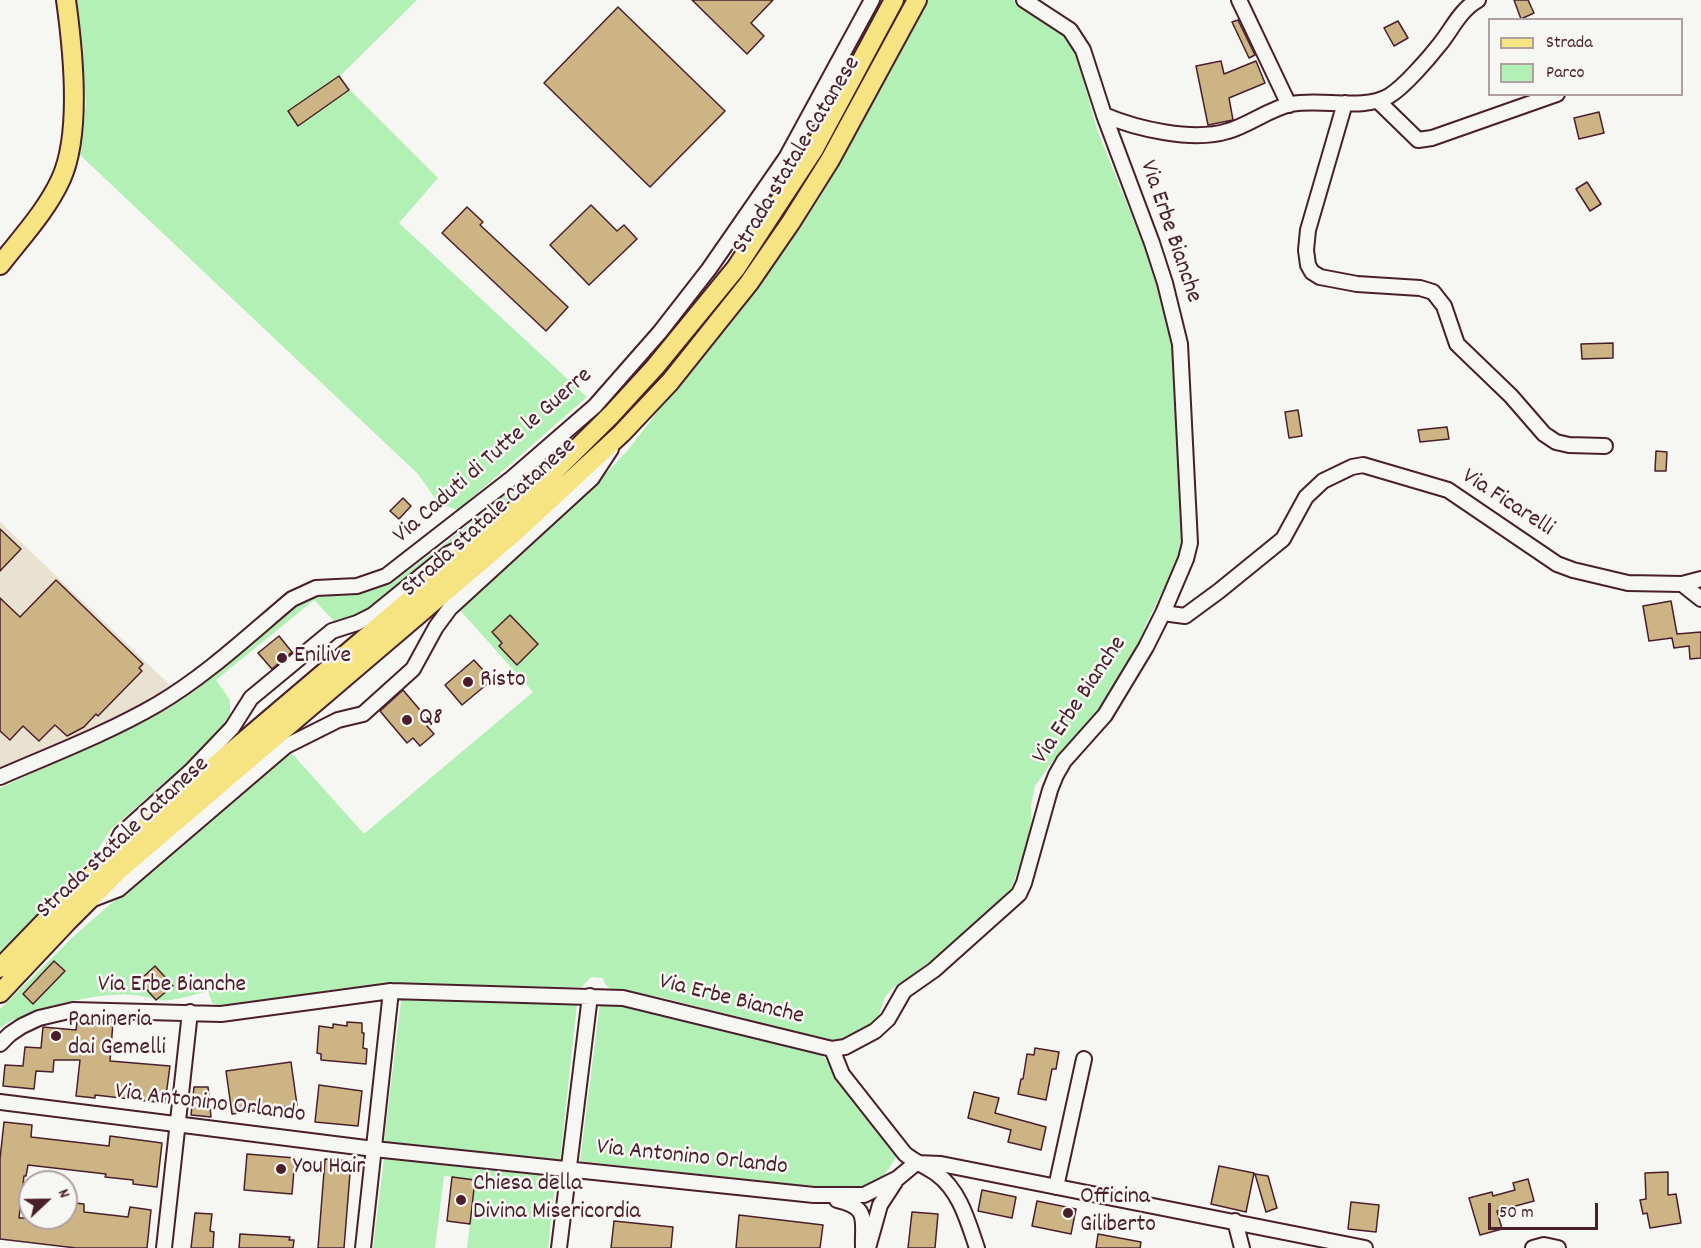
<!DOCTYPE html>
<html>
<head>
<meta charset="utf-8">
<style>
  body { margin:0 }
  #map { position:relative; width:1701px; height:1248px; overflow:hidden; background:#f6f6f2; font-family:Dekko,sans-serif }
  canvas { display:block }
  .legend { position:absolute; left:1488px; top:18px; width:195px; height:78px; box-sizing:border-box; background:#f6f6f2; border:2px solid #b1a0a2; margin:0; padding:8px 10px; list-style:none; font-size:18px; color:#4a1f2b }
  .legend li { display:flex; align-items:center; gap:12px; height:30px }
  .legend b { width:30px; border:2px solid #b1a0a2 }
  .north { position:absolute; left:18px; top:1170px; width:60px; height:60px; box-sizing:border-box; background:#f6f6f2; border:2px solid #b1a0a2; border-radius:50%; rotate:68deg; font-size:16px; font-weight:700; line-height:24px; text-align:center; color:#4a1f2b }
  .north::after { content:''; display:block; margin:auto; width:21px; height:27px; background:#4a1f2b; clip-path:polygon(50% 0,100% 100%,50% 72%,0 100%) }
  .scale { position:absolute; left:1488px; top:1203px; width:110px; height:27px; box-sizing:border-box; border:3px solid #4a1f2b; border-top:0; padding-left:8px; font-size:18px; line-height:21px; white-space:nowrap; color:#4a1f2b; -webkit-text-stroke:4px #f6f6f2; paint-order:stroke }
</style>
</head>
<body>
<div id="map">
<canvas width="1701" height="1248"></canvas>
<ul class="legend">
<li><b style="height:8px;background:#f6e381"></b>Strada</li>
<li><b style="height:16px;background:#b2f0b6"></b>Parco</li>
</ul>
<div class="north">N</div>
<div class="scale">50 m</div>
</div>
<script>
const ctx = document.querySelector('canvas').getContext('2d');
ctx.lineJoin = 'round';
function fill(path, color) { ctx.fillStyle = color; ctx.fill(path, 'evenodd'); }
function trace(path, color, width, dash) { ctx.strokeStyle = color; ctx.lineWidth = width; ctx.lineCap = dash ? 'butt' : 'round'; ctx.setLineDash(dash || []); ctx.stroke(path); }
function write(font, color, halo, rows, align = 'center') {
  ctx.font = font + ' Dekko,sans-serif'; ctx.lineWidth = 5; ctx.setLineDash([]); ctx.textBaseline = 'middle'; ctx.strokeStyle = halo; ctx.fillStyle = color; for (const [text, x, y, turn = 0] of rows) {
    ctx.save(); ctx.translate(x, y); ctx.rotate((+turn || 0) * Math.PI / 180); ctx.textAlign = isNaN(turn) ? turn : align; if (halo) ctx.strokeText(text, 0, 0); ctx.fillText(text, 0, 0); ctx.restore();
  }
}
fill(new Path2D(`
  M0,522L170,685L138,708L0,771Z`), '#eae2d1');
fill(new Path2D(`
  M75,0H417L338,78L438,178L399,223L587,397L458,510L439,504L418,474L80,155L86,103L82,45Z
  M928,0H1013L1062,34L1076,54L1097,129L1144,247L1166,314L1173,344L1182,547L1177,562L1146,624L1140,643L1099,711L1054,759L1035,786L1031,805L1032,831L1011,889L951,947L893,988L885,997L877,1021L863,1031L841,1040L824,1039L660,997L610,989L605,984L603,978L591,977L582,987L378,985L337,989L224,1007L212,1003L208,991C196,994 183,998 171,1000C158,1002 147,996 135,995C102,991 26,1008 0,1028V1009L74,936L288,749L364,834L533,692L459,609L597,483L628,450L661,407L713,345L788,245L833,172L863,120Z
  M564,446L493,514L443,549L368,611L335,622L314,600L216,680L230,700V714L215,739L111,829L95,854L0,953V788L163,712L197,689L298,604L310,598L370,591L391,583L442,546Z
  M404,998L577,1004L560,1161L384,1142L401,1001Z
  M600,1003L637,1007L821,1054L832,1067L841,1086L897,1155C888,1171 881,1183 862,1187C834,1193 795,1185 766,1181C704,1175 642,1168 580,1161Z
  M384,1158L556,1177L548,1248H467L475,1180L444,1176L435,1248H373Z`), '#b2f0b6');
const building = new Path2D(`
  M692,0H773L751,23L764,36L747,54Z
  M1514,0H1528L1534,13L1521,19Z
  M618,7L725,111L650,187L544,83Z
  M1238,20L1255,55L1249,58L1232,22Z
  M1398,21L1408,38L1394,46L1384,28Z
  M1221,61L1224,74L1256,61L1265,83L1229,98L1233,120L1208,125L1196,66Z
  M339,76L349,90L298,126L288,111Z
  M1599,112L1604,133L1579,139L1574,118Z
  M1587,182L1601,204L1590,211L1576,189Z
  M591,205L617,231L624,225L637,239L589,285L550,245Z
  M467,207L483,222L480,225L568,307L546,331L442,233Z
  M1613,343V358L1582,359L1581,344Z
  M1298,410L1302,436L1289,438L1285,412Z
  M1447,427L1449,439L1420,442L1418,430Z
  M1656,451L1667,452L1666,471H1655Z
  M403,498L411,506L399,519L390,511Z
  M0,529L21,549L0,571Z
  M56,580L143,664L139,668L142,671L98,716L96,714L84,727L67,736L55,725L39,741L23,726L10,740L0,731V598L20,617Z
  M1671,601L1677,634L1701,632V658L1690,659L1689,646L1674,648L1672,638L1649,641L1643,606Z
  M510,615L538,644L517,665L499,646L502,643L492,632Z
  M279,636L292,652L272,669L258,653Z
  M474,660L492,680L462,705L445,685Z
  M403,690L431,723L427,726L434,734L420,746L413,738L407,743L380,711Z
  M54,961L65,971L33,1004L23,994Z
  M155,966L173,986L156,1000L139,981Z
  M77,1022H113L110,1061L170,1066L165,1103L95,1095V1098L76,1096L80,1060H54L53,1072L36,1071L34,1089L3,1086L5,1065L23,1066L25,1047L41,1048L43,1027L76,1030Z
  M347,1022L362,1023V1033H364L363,1048L367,1049L366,1064L321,1060V1054L317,1053L319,1026L333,1028V1024L347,1026Z
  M1035,1048L1059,1052L1056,1069H1052L1046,1100L1018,1094L1021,1079H1023L1027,1054L1034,1055Z
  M291,1062L297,1105L232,1114L226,1071Z
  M319,1085L362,1091L358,1126L315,1122Z
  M194,1087H208L211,1117L191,1115Z
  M974,1092L999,1098L995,1113L1046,1127L1041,1150L1008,1142L1011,1130L968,1118Z
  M4,1122L32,1125L31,1137L109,1146L110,1136L162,1143L157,1187L133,1184V1180L105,1177L106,1174L28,1165L26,1176H24L19,1218H66V1202L84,1204V1212L128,1217L130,1207L151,1210L147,1248H76L0,1239V1159Z
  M247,1154L295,1158L292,1194L244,1190Z
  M325,1159L351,1161L344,1248H318Z
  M1219,1166L1254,1173L1246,1212L1211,1204Z
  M1668,1172V1195L1676,1194L1681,1223L1650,1228L1647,1213L1643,1214L1640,1200L1646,1199L1645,1173Z
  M1255,1174L1268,1176L1277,1208L1266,1212Z
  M452,1177L475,1180L470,1224L447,1221Z
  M1528,1179L1534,1201L1497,1211L1502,1229L1480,1235L1469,1198L1492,1192L1493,1196L1515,1190L1513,1183Z
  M982,1190L1016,1197L1012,1218L978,1211Z
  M1037,1201L1076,1209L1071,1234L1032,1226Z
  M1351,1202L1379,1205L1376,1232L1348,1229Z
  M912,1212L938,1214L935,1248H908Z
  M195,1213L212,1214L210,1231L214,1232L213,1248H191Z
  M739,1215L823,1225L820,1248H736Z
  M614,1221L673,1227L671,1248H611Z
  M240,1234L290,1237L289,1240H294L293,1248H239Z
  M1098,1234L1141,1242L1140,1248H1096Z`);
fill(building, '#cdb484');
trace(building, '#4a1f2b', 1.5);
const minor = new Path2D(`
  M1239,0L1289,105
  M1378,101L1418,140L1432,138L1557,94
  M1345,103L1308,230L1306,250L1308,265L1312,272L1320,277L1357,284L1420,288L1433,292L1444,306L1457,344L1511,396L1544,434L1556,442L1569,445L1605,446
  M1104,115C1137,129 1193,142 1228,131C1249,125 1269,109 1291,104C1321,98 1363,111 1389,96C1404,87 1429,58 1440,44C1452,29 1461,9 1478,0
  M1682,584L1701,579
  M1163,613L1185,616L1219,591L1283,539L1306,497L1323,481L1352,467L1363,465L1448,490L1557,564L1573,570L1628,583L1682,584L1701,599
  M0,777C53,754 108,733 158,704C207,675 249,635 292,599L316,588L357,586L386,576L512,478L595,406L660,332L709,269L786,158L872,0
  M112,852L121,834L191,771L232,728L251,698L332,631L357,623L373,615L448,554L469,544
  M93,899L119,889L286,746L338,720L363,714L413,669L436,627L450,608L592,478L611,449
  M0,1044L10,1034L22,1026L39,1018L73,1010L221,1014L391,991L623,998L832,1049L845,1047L875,1031L888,1019L904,991L934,970L1019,894L1024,883L1050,790L1056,775L1064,761L1105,715L1146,647L1163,613L1186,559L1190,543L1180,344L1165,283L1152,243L1104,115L1083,50L1070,30L1024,0
  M832,1049L842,1074L905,1154C915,1162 927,1167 937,1174C960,1191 968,1222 977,1248
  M0,1102L374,1149L814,1195H864L898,1178L916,1163L941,1164L1365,1248
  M1056,1187L1084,1059
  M837,1200C870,1208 862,1219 863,1248
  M1235,1221L1242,1248
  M164,1248L190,1012
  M363,1248L391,991
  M559,1248L590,996
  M868,1248L880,1205L895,1182
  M1533,1248L1544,1245L1558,1248`);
const major = new Path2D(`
  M0,265C21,238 47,210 61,179C82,133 73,50 66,0
  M0,968L57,909L108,860L178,797L511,514L611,415L655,367L736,268L814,149L894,0
  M0,993L66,923L119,870L514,533L622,433L670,382L749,283L791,222L830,160L917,0`);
trace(minor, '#4a1f2b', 18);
trace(major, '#4a1f2b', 22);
trace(minor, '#f6f6f2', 14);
trace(major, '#f6e381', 18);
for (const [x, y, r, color] of [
  [282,658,6,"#4a1f2b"],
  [468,682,6,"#4a1f2b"],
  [407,720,6,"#4a1f2b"],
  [56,1036,6,"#4a1f2b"],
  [281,1169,6,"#4a1f2b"],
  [461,1200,6,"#4a1f2b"],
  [1068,1213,6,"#4a1f2b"]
]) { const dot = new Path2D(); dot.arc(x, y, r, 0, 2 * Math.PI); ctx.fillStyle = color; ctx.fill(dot); trace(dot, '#f6f6f2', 2); }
write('24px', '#4a1f2b', '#f6f6f2', [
  ["Strada statale Catanese",798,156,-59],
  ["Via Erbe Bianche",1169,232,71],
  ["Via Caduti di Tutte le Guerre",494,457,-41],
  ["Via Ficarelli",1507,504,33],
  ["Strada statale Catanese",490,519,-42],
  ["Via Erbe Bianche",1081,701,-56],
  ["Strada statale Catanese",124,839,-43],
  ["Via Erbe Bianche",172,987],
  ["Via Erbe Bianche",731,1001,14],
  ["Via Antonino Orlando",210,1105,7],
  ["Via Antonino Orlando",692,1159,6]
]);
write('24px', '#4a1f2b', '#f6f6f2', [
  ["Enilive",294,658],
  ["Risto",480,682],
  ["Q8",419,720],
  ["Panineria",68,1022],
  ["dai Gemelli",68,1050],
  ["You Hair",293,1169],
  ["Chiesa della",473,1186],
  ["Divina Misericordia",473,1214],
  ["Officina",1080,1199],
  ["Giliberto",1080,1227]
], 'left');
</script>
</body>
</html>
